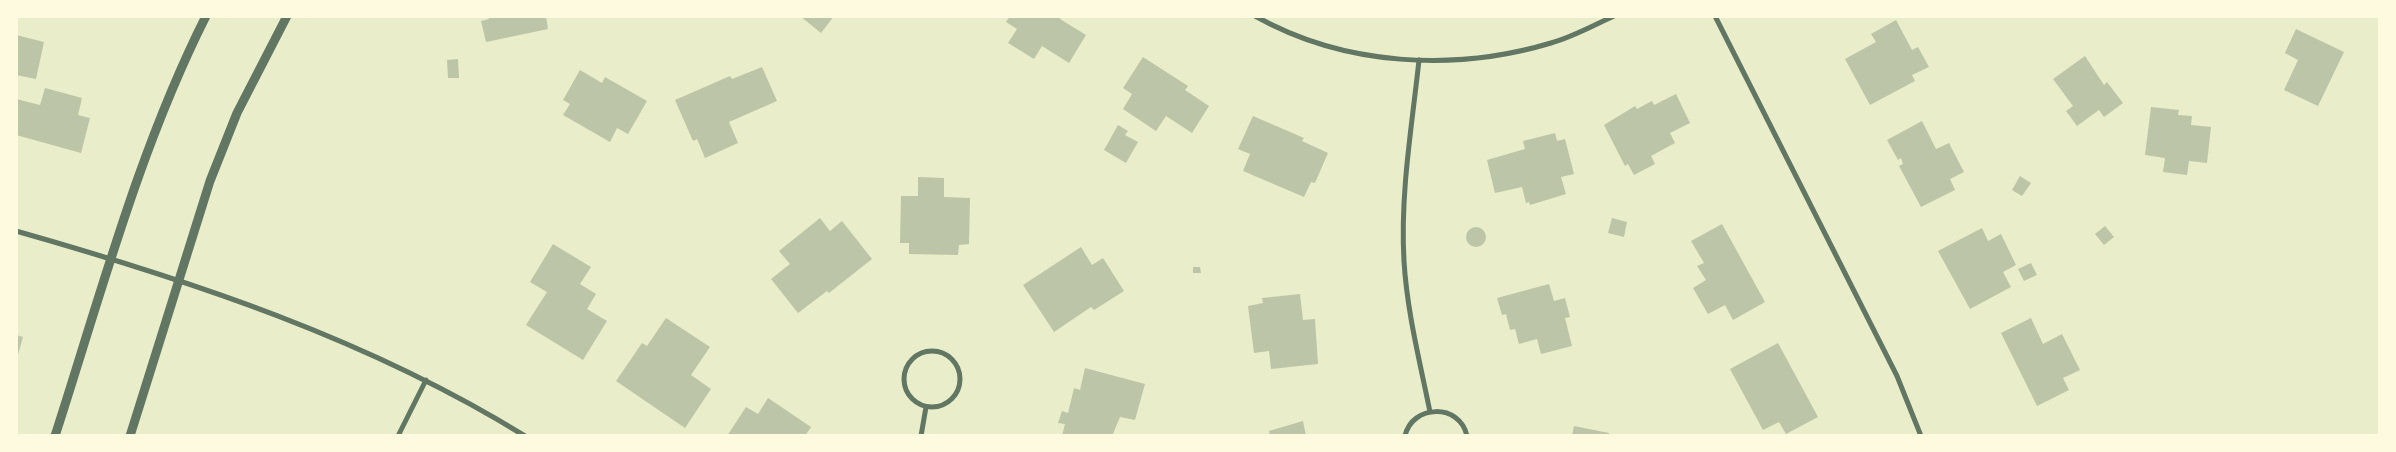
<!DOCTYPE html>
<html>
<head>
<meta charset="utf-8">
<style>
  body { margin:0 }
  #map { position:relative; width:2396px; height:452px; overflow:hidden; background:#e9edc9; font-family:Helvetica,sans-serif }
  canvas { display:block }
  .frame { position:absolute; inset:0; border:18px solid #fefae0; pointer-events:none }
</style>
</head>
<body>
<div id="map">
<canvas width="2396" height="452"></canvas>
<div class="frame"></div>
</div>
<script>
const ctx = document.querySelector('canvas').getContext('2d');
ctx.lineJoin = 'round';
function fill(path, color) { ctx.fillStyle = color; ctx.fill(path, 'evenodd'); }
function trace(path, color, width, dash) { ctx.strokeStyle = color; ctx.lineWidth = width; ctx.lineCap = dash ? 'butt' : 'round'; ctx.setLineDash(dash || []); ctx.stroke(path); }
fill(new Path2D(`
  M488,16H546L548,29L486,42L481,21L489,19Z
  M800,16H834L821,33Z
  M1010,16H1061L1060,19L1086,35L1069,63L1042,46L1034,59L1008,43L1017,29L1006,22Z
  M1896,20L1912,50L1918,47L1929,67L1912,75L1915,81L1870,105L1845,59L1876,42L1871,34Z
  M2296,29L2344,52L2318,106L2284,90L2298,60L2285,53Z
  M16,35L44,42L36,79L16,75Z
  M2085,56L2104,85L2107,82L2123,103L2104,117L2099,110L2077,126L2066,111L2073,106L2053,79Z
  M1143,57L1188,86L1185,90L1209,106L1192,133L1166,116L1156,131L1123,109L1132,94L1123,88Z
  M458,59L459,78H448L447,60Z
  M762,67L777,101L729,122L738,143L705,158L697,139L693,141L675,100L730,76L732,79Z
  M580,70L602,83L605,77L647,101L628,134L617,128L610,142L563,115L570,104L563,100Z
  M45,88L82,98L78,115L90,118L81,153L16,135V99L40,105Z
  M1676,94L1690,123L1670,133L1675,143L1651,156L1655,164L1634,175L1628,164L1625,166L1604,125L1635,106L1637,109L1652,101L1654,105Z
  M2151,107L2179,110L2178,115L2192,116L2191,125L2211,127L2207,163L2189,161L2187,175L2163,172L2165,158L2145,155Z
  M1253,116L1304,138L1302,141L1328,153L1315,183L1311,182L1304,197L1243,171L1250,154L1238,149Z
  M1922,121L1936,149L1949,143L1964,172L1950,179L1955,190L1921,207L1899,166L1903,164L1901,158L1898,160L1887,140Z
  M1118,125L1128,131L1125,135L1138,142L1126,163L1104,150Z
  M1555,133L1557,141L1565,139L1574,174L1561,177L1566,194L1530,205L1529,202L1526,203L1522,187L1495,193L1487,160L1525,149L1523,141Z
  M2020,176L2031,183L2022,196L2012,190Z
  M918,177L944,178V197L970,198L969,244L959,245L958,255L909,254V243H900L901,196H918Z
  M820,218L830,231L842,221L872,259L829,293L827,291L798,313L771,279L790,264L779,251Z
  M1612,218L1627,222L1624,237L1608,233Z
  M1722,224L1765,302L1733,320L1725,305L1708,314L1693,288L1706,280L1697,266L1704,263L1691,241Z
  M2105,226L2114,237L2104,245L2095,234Z
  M1466 237a10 10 0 1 1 20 0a10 10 0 1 1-20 0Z
  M1982,228L1988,241L2001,234L2016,265L2003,272L2011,287L1970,309L1938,251Z
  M553,244L591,267L580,284L596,294L587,309L607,321L583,360L526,325L547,292L530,282Z
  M1081,247L1092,265L1103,258L1124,291L1094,310L1091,307L1054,332L1023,285Z
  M2031,263L2037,275L2024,281L2018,269Z
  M1193,267H1200L1201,273H1193Z
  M1549,284L1554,301L1565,298L1570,317L1565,318L1572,346L1541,354L1537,339L1519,344L1515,329L1510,330L1506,314L1502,315L1497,298Z
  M1300,294L1303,320L1315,319L1318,364L1271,369L1269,351L1254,353L1248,306L1263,303L1262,298Z
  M666,318L710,347L691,375L711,389L685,428L616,381L642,343L647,346Z
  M2031,318L2043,344L2062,334L2080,370L2063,378L2069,390L2037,406L2001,333Z
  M16,335L23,337L17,358H16Z
  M1778,343L1818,417L1786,434L1779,422L1763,430L1730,369Z
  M1085,368L1145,384L1135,420L1120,417L1112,436H1062L1065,424L1058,423L1062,411L1068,413L1074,388L1080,390Z
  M768,398L811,427L805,436H727L746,407L758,414Z
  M1303,421L1306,436H1270L1269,431Z
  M1574,426L1609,433V436H1572Z`), '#bcc5a7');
trace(new Path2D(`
  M1255,16C1344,66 1454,72 1551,43C1573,37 1594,25 1614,16
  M1715,16L1897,376L1921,436
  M1419,60C1412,126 1400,194 1404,261C1407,312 1420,362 1430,412
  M16,231C192,281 368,339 525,436
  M904 379a28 28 0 1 1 56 0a28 28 0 1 1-56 0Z
  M398,436L426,380
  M921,436L926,407
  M1405,436C1412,404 1460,403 1467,436`), '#617663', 5);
trace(new Path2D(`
  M55,436C101,294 139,149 206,16
  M130,436L210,181L237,113L287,16`), '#617663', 9);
</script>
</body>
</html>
